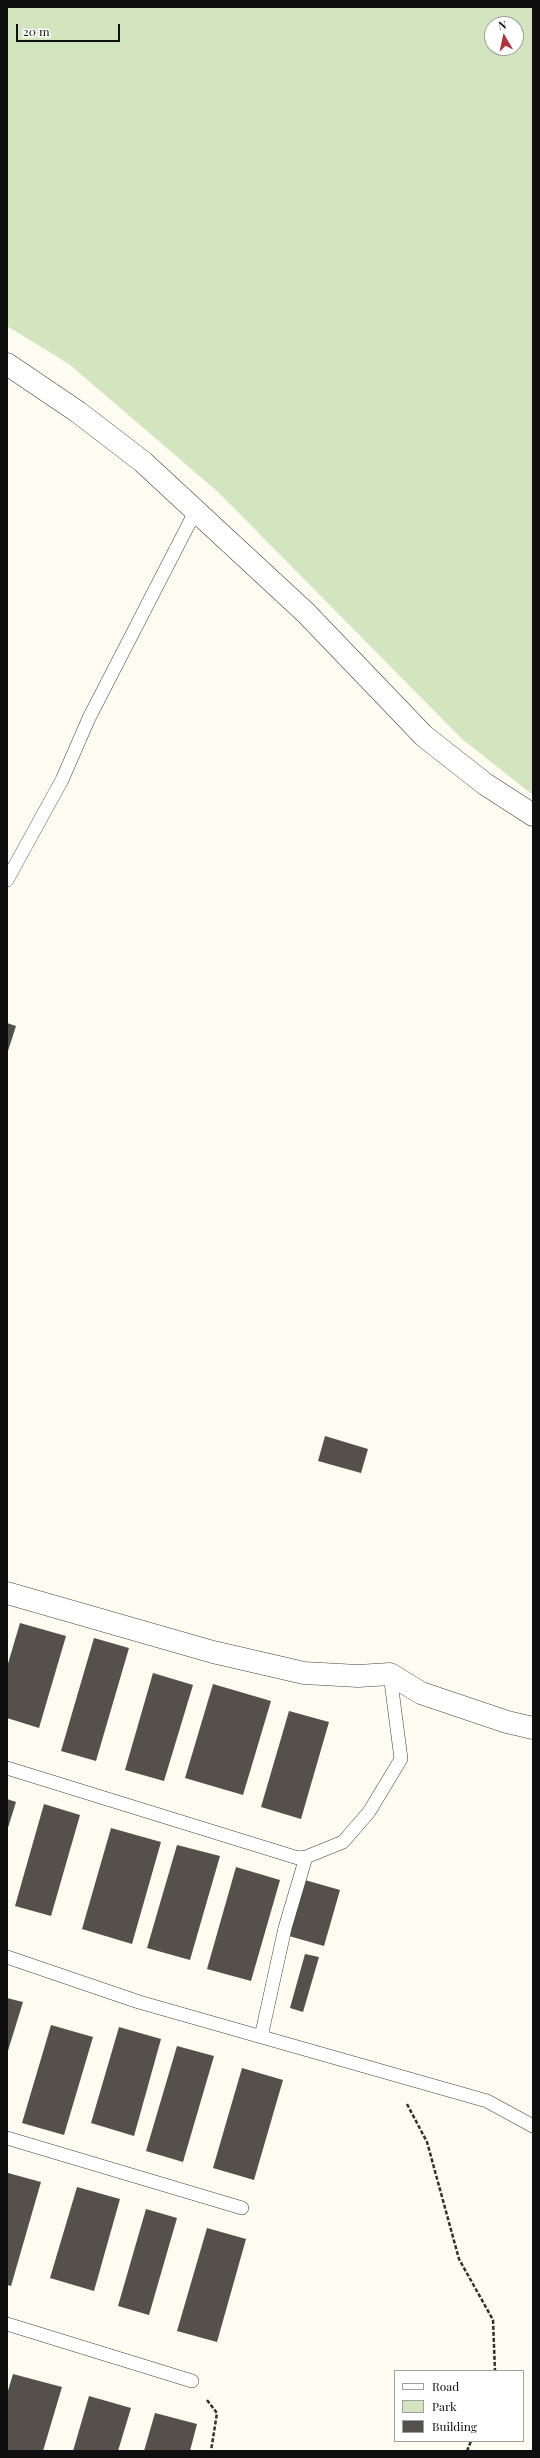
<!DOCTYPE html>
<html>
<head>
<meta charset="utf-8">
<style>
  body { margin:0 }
  #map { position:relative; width:540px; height:2458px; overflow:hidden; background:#fefbf1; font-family:"Playfair Display",serif }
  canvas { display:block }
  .frame { position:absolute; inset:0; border:8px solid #0f0f0f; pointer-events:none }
  .legend { position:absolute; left:394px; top:2370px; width:130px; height:72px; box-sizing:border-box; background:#fff; border:1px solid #9f9f9f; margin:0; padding:5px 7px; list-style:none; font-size:12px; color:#0f0f0f }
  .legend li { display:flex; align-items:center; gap:8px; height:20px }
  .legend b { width:20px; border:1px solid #9f9f9f }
  .north { position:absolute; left:484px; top:16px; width:40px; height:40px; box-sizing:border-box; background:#fff; border:1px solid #9f9f9f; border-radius:50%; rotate:351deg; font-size:11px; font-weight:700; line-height:16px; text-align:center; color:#0f0f0f }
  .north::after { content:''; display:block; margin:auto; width:14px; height:18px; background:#b2333c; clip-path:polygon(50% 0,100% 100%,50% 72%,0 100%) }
  .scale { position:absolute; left:16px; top:24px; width:104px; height:18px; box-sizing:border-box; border:2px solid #0f0f0f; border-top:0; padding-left:5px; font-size:12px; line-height:14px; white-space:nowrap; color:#0f0f0f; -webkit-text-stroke:3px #fff; paint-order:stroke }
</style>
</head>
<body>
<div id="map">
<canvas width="540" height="2458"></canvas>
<div class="frame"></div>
<ul class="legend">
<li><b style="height:5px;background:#fff"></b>Road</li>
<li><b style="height:11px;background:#d3e5be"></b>Park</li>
<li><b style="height:11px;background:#56504c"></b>Building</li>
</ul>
<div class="north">N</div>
<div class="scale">20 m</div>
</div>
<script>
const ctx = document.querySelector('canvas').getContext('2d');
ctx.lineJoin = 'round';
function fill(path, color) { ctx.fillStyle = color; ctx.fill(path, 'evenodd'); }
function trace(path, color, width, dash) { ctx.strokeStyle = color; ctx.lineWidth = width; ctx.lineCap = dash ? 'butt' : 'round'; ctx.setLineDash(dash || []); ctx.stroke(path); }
fill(new Path2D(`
  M7,7H533V795L462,739L218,492L69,364L7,326ZM492,24H516V48H492Z`), '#d3e5be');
fill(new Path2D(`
  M7,1023L16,1026L7,1054Z
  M325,1436L368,1449L361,1473L318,1461Z
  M20,1623L66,1636L39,1728L7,1718V1667Z
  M94,1638L129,1648L96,1761L61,1751Z
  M153,1673L193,1685L164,1781L125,1770Z
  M213,1684L271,1701L243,1795L185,1778Z
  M289,1711L329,1722L301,1819L261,1807Z
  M7,1799L16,1802L7,1831Z
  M44,1804L80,1815L51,1916L15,1906Z
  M111,1828L161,1842L132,1944L82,1929Z
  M177,1845L220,1856L190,1960L147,1948Z
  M236,1867L280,1880L251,1981L207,1969Z
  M305,1880L340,1890L324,1946L289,1936Z
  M305,1954L319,1957L303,2012L290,2008Z
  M7,1998L23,2002L7,2054Z
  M51,2025L93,2037L64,2135L22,2123Z
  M119,2027L161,2039L134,2136L91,2123Z
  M177,2046L214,2056L183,2162L146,2151Z
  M242,2068L283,2080L254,2180L213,2168Z
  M8,2173L41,2182L11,2286L7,2285Z
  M77,2187L120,2199L94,2291L50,2278Z
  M146,2209L177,2218L149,2315L118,2306Z
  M207,2228L246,2239L217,2342L177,2331Z
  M13,2374L62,2387L43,2451H7V2394Z
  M89,2396L131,2408L118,2451H73Z
  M155,2413L197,2424L190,2451H144Z`), '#56504c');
const lane = new Path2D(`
  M7,880L62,780L89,718L196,510
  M7,1768L298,1858L306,1857
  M7,1957L139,2002L487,2101L533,2126
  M261,2037L285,1928L306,1857L343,1842L369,1812L401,1759L390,1674
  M7,2138L242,2208
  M7,2324L192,2381`);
const street = new Path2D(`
  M7,364L78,412L143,462L306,613L424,736L485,784L533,815
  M7,1593L213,1652L304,1673L358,1676L390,1674L421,1693L507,1722L533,1728`);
trace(lane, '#424242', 14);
trace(street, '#424242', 23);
trace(new Path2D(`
  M407,2104L427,2142L459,2259L493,2320L495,2371
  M207,2400L217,2413L211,2451
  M467,2451L471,2441`), '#313131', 2.5, [4, 2]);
trace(lane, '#fff', 13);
trace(street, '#fff', 22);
</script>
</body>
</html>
